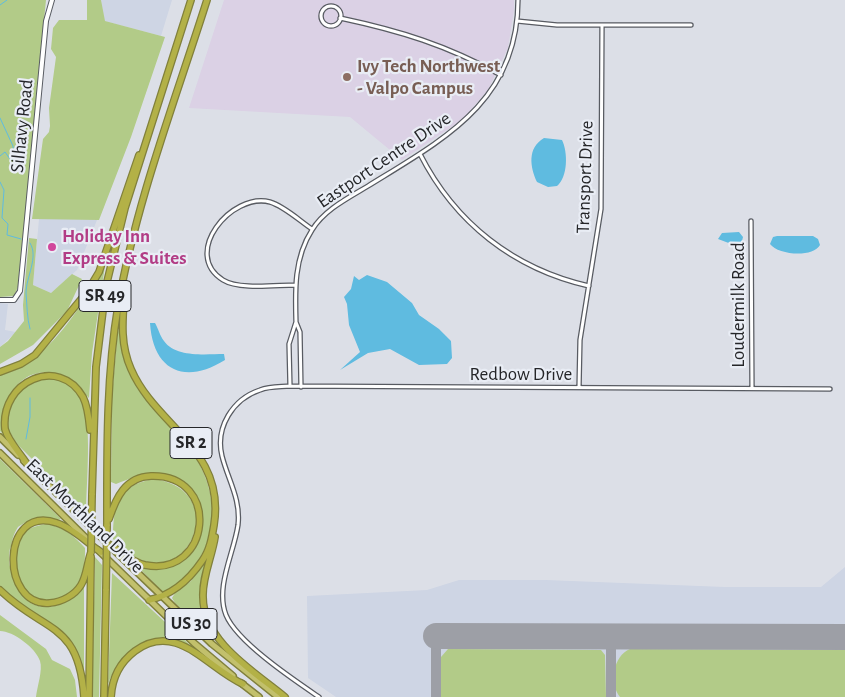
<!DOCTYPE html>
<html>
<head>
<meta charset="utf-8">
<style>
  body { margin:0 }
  canvas { display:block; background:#dcdfe7 }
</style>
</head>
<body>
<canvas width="845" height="697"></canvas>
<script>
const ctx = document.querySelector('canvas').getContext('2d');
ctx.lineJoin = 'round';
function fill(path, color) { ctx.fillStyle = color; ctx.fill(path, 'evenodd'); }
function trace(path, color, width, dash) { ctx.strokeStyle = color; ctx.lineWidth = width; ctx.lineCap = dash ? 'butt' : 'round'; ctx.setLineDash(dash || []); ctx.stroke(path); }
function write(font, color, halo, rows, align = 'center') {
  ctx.font = font + ' "Alegreya Sans",sans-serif'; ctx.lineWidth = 4.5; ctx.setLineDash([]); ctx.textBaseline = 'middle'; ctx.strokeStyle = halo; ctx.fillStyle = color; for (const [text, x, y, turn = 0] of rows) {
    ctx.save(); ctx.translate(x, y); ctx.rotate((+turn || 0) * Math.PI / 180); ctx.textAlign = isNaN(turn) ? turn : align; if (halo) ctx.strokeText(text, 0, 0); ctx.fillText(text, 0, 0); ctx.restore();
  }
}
fill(new Path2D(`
  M101,0H172L161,36L104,21Z
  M91,218L97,220L77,270L51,293L33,285L39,219Z
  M0,303L8,304L5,330L16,332L0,347Z
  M845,567V697H336L308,678L307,596L427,590L459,580H546L725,587H821Z`), '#ced5e4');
fill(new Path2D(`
  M224,0H514V10L508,48L488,90L462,120L402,160L350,117L189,108Z`), '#dbd1e5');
fill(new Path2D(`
  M0,0H46L18,287L14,296L0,297Z
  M87,0H101L105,21L165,37L131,137L99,220L32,219L43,139L49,132L50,126L49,108L56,57L51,49L53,28L59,20H87Z
  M29,238L37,239L33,285L51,293L72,274L82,279L67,311L33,345L0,364V347L8,341L24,321L23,305Z
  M106,259L92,353L89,398C81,390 74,380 62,376C22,361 0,398 5,436L0,431V375C49,362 86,302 106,259Z
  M118,328C123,349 127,370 138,389C151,410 172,424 186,443C226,496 222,557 164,593L135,564C218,586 223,474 156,473C142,473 129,479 116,484L111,482L112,396Z
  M46,378C61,380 73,384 81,398C93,420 86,486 86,513L17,444L8,429L6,410L21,386Z
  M0,459L61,519C48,524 37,513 18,527C0,554 13,619 58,605C69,602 77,591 84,584V672C73,636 54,626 24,606C15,601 6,595 0,586Z
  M154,479C227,489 194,582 140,560C129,556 121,547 113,539C113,505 118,485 154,479Z
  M46,524C64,527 73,535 85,548C85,557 85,566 82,574C67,623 0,597 10,548C17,532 30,527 46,524Z
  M209,555C200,593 196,607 217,642L175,603L172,598L175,593L191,581Z
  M95,557L102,565L99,697H92Z
  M112,573L191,646C152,633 123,646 108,684Z
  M0,615L46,649L52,660L70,669L75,680L77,697H36C37,687 43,670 40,661C36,648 13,631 0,631Z
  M448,649L601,650L605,655L606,697H440L441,657Z
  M630,649L845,650V697H620C609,683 613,656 630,649Z`), '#b2cb88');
fill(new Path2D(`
  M544,138L562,140C568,152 568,177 557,186L548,187L537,182C530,167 527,148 544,138Z
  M739,232L743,237L741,245H734L718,239L722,233Z
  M777,236H813L818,239L820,245C813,258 778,255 770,244L773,237Z
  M367,275L387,282L412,303L419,315L439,329L451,341L452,358L447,364L419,365L390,349L368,353L340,370L360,352L349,325L347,304L344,297L351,289L354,276L359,280Z
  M150,323H155C158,328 160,336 164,341C176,358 206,354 224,354L225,360C185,385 153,371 150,323Z`), '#5fbbe0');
trace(new Path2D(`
  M0,5L7,0
  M0,118L13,146L14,159H10L5,152L0,156
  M0,182L4,190L2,218L8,224L7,235L21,239
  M30,243C39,257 26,277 26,293C27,305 27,318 30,329
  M26,439L30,417V398`), '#5fbbe0', 1);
trace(new Path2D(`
  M436,697V636
  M611,697V636`), '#9d9fa6', 10);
trace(new Path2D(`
  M436,636L845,637`), '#9d9fa6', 26);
const minor = new Path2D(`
  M321 16a10 10 0 1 1 20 0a10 10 0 1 1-20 0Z
  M340,18C401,31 446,45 501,75
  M517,21L557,25H691
  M420,154C455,223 514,269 589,286
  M751,221L752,388
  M295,285C276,285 239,290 223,280C181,254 231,192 270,202C284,206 300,221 312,229
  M296,322C295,290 294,258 312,230C324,210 348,198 368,186C444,139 518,101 518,0
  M290,386L289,344L296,322L300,332L301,387
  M579,387L580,340L601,209L602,26
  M319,697C294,680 237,642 226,615C215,587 234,553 238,525C241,499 228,480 222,456C215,427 233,399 260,390C270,386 280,387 290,386L830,389`);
const tertiary = new Path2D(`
  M0,300H14L20,291L46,21L52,0`);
const trunk = new Path2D(`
  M0,437L18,455
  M0,453L87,539
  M24,461L107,543
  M98,550L194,643L233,676
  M115,551L212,644L278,697
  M241,683L259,697`);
const motorway = new Path2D(`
  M125,287C123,316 119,342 131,369C156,427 226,449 214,525C212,537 210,550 202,561C189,580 173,595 149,600
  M0,372L21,364L35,355L87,292L99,272L139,155
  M27,464C20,453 8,441 5,429C0,381 59,355 83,397C88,407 89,419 90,430
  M92,495L96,367L106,286L125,208L191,0
  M107,526C107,453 106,378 118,306C136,202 175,101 207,0
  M215,537C212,557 202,577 203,597C203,642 255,672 285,697
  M109,544C120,551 132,562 145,565C211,578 222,474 151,476C125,477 116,498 109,519
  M91,552C87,563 87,575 81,585C75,595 62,602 50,603C0,608 0,503 57,523C73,528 87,543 101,552
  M0,590C44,633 79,621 84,697
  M89,697L91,557
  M104,697L106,589
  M111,697C112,678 119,663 135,651C177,620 208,669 243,684`);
trace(minor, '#585b62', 5.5);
trace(tertiary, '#585b62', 6);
trace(trunk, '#81803c', 8);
trace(motorway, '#81803c', 8);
trace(minor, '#fff', 3);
trace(tertiary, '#fff', 4);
trace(trunk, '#c2c06c', 5);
trace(motorway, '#b3b147', 5.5);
const motorwayBridge = new Path2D(`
  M91,552L92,495
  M106,589L107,526`);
trace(motorwayBridge, '#81803c', 8, []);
trace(motorwayBridge, '#b3b147', 5.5);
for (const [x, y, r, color] of [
  [347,77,5,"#8d6e63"],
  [52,247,5,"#d1479c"]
]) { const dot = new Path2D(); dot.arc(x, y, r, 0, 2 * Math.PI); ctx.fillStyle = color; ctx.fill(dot); trace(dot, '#e9edf5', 2); }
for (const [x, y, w] of [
  [105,296,52],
  [191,443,42],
  [191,624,52]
]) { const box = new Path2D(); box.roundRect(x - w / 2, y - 15.5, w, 31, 4); ctx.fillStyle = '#e9edf5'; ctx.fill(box); trace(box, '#252629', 1); }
write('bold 18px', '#252629', null, [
  ["SR 49",105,296],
  ["SR 2",191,443],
  ["US 30",191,624]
]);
write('bold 19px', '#785e54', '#e9edf5', [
  ["Ivy Tech Northwest",357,66],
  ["- Valpo Campus",357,88]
], 'left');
write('19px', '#252629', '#e9edf5', [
  ["Silhavy Road",22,126,-84],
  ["Eastport Centre Drive",384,160,-34],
  ["Transport Drive",585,177,-88],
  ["Loudermilk Road",738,305,-90],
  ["Redbow Drive",521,374],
  ["East Morthland Drive",85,516,44]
]);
write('bold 19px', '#b23c85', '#e9edf5', [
  ["Holiday Inn",62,236],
  ["Express & Suites",62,258]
], 'left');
</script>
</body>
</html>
